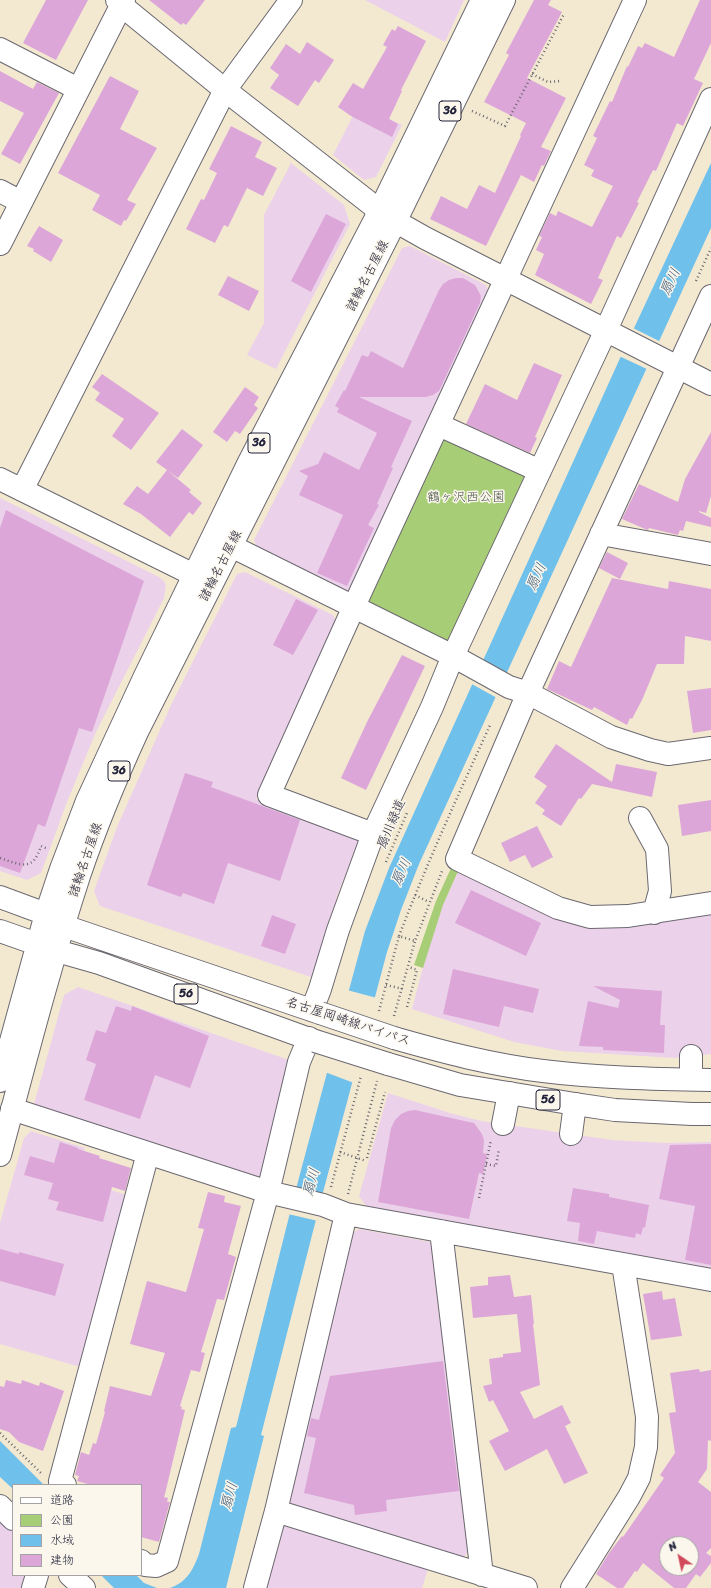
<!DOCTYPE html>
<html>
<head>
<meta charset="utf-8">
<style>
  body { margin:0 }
  #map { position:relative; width:711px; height:1588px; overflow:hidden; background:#f3e9d1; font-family:Sriracha,"Klee One",sans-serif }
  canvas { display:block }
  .legend { position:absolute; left:12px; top:1484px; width:130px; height:92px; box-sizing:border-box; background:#fbf7ec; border:1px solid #a4a2a5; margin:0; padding:5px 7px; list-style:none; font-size:12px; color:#22223b }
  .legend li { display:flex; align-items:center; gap:8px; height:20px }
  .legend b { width:20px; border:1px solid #a4a2a5 }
  .north { position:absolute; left:659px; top:1536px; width:40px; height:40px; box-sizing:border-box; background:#fbf7ec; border:1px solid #a4a2a5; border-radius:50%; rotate:326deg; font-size:11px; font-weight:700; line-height:16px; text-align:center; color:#22223b }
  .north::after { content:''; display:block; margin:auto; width:14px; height:18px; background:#d1495b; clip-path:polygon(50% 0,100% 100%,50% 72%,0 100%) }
</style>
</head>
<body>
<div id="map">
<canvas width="711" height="1588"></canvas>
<ul class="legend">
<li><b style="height:5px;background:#fff"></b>道路</li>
<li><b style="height:11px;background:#a8cd77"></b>公園</li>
<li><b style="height:11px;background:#6fc0eb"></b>水域</li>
<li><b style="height:11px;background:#dca7d8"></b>建物</li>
</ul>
<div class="north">N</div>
</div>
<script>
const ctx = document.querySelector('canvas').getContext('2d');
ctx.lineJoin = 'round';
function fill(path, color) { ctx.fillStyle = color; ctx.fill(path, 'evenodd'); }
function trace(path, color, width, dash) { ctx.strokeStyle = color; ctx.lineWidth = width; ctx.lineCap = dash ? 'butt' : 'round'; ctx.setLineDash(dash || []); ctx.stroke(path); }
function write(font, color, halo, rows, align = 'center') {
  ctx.font = font + ' Sriracha,"Klee One",sans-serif'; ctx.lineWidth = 3; ctx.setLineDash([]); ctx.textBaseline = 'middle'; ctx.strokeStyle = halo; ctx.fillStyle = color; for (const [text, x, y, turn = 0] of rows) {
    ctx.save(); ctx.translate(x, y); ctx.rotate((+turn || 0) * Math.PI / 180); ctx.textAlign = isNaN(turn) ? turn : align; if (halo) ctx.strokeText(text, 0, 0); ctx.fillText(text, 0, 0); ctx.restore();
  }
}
fill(new Path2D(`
  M365,0H464L445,42Z
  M359,104L402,125L376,177L364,180L333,155Z
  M291,163L344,205L350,224L276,369L247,355L264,323V215Z
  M410,246L486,285L489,293L356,589L344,594L258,550L254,540L402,248Z
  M0,498L159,577L164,581L166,586L164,598L96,732L67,802L41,873L27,880L0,871Z
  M245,572L333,615L337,624L256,799L356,835L359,843L339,890L314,978L100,906L94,891L117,827L171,705L237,574Z
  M459,869L557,914L711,910V1054L675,1058L562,1051L514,1042L412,1009L430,941L443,905Z
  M78,987L292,1061L265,1173L255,1179L38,1109L34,1104L64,995Z
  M388,1093L450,1113L481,1121L612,1140L666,1143L711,1142V1271L368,1209L359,1196Z
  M31,1131L85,1148L76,1179L130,1196L84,1368L0,1344V1223L24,1138Z
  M359,1229L430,1242L435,1248L472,1549L460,1560L292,1510L286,1500L351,1234Z
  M0,1517L13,1530V1575H28L25,1588H0Z
  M287,1524L429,1566L422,1588H262L276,1531Z`), '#ecd1ea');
fill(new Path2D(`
  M449,437L524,471L527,480L452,639L444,641L371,606L369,597L441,440Z
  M452,866L459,869L443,905L423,968L414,965L436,901Z`), '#a8cd77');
fill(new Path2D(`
  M711,163V228L419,864L401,910L387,952L322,1196L261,1435L264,1436L226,1588H170C187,1582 193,1570 199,1554L231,1428L236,1427L296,1189L349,990L365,931L389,868L621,356Z
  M0,1441L44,1485H13V1489L0,1477Z
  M101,1575H136L144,1583L157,1588H114Z`), '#6fc0eb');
fill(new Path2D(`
  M633,328L661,342L649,370L619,356Z
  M481,660L502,689L497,698L470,683Z
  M347,990L377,998L354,1083L325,1072Z
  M294,1188L323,1200L318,1221L288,1214Z`), '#f3e9d1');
fill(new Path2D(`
  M46,0H88L56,60L23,43Z
  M149,0H205L186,25L183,23L181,25Z
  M534,0H551L548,5L562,12L527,78L566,98L541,147L551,151L544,166L542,165L534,182L521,175L486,246L430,219L441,196L467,209L479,185L495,193L521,136L520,135L526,123L484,102L509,55L506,53Z
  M700,0H711V43L694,79L703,83L683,126L677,123L656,171L653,170L637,202L639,203L621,238L617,236L598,278L603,280L591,304L535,275L544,254L536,250L542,237L539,236L550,213L556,216L558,211L592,227L613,186L591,176L594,170L584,165L597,138L593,136L610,101L612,102L627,66L628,67L638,46L642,48L645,43L674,57Z
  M398,26L426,41L401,90L402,91L389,119L398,124L392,137L351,116L338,107L353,83L363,89L387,47L383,45L392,29L395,31Z
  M307,42L334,60L319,83L315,80L298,106L270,88L279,75L270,68L286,44L300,54Z
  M0,71L33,89L37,82L59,93L20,164L1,154L24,113L0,101Z
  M110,76L139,91L120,129L157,148L127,200L136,204L126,221L124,220L121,226L92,210L100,195L58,173Z
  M231,126L262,142L255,157L277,168L263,196L247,188L228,227L224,225L215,243L186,229L201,199L204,200L217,173L209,169Z
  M326,214L346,224L311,292L291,281Z
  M39,226L63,240L51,262L33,251L34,249L27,246Z
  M228,276L259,291L249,311L218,295Z
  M456,278H463L475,285L481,296L480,303L439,391L433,395L426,397H359L412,421L391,467L393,468L377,504L379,505L368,525L374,528L347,586L317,573L343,515L299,495L308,476L299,471L318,464L324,452L359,470L377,433L337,412L339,408L335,406L344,390L345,391L362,355L368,357L371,351L403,368L439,290L443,284L449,280Z
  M534,363L562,375L535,437L537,438L530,453L466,424L485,384L517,400Z
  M102,374L159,413L131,450L112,436L124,419L95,400L100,393L92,387Z
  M245,387L259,397L254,405L258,408L240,434L235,431L227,442L213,432Z
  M182,429L203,445L178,478L156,462Z
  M711,432V496L706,513L699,511V512L711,518V527L686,521L683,531L680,530L678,535L649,528L648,530L645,529L622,519L639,484L678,502L685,479Z
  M167,470L191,490L189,492L202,503L193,515L189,512L170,537L141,514L123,504L137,486L148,494Z
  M6,510L144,581L92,732L79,728L45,827L38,824L20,873L0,866V528Z
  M607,552L628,563L620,579L599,568Z
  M612,578L668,589L669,581L711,589V641L685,636L684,664H657L642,700L632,719L630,718L627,725L594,707L592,710L547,689L559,661L571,667Z
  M296,599L318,610L293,655L273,645Z
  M402,655L425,666L366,790L341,778L368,720Z
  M711,688V730L693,733L687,691Z
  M556,744L612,782L616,764L657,772L652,797L592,784L581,799L579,798L561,826L542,814L545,810L535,803L547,786L534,777Z
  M185,773L213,782L211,787L300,820L280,881L228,863L214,904L183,893L181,897L147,885Z
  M711,800V831L682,836L678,805Z
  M537,826L553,857L532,868L525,855L510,862L501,843Z
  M471,890L541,923L526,956L455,923Z
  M272,915L296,924L285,954L261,946Z
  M453,969L539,989L533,1013L504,1006L499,1027L443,1014Z
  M593,986L662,991L660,1025H665L664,1053L603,1050V1047L579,1046L588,1001L618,1008L620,1000Z
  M116,1006L131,1011L132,1006L209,1036L190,1088L155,1075L140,1119L84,1100L96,1064L86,1060L96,1030L106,1033Z
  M415,1110L469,1122L474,1123L482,1134L484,1140L483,1153L487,1154L483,1174L479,1173L469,1219L378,1202L391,1128L395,1120L401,1114L408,1111Z
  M60,1142L78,1148V1149L100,1156L99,1158L131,1168L125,1191L112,1187L103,1222L56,1210L59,1202L48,1199L53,1183L24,1175L30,1156L54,1163Z
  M711,1144V1265L685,1260L695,1206L659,1199L670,1145Z
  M573,1188L609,1194V1197L649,1205L645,1228L643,1227L641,1235L636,1233L635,1238L597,1231L594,1244L578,1241L580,1223L567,1221Z
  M208,1192L225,1196L224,1202L241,1206L228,1254L236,1257L224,1300L217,1299L201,1352L205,1353L200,1372L191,1370L180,1406L182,1407L181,1409L185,1410L165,1494L164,1497L168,1498L167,1502H170L159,1542L141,1537V1485H91L77,1481L79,1476L75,1475L81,1452L89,1455L93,1443L96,1444L105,1412L104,1411L110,1386L151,1396L165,1353L130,1344L147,1281L186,1292L204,1229L198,1228Z
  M0,1249L19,1254V1252L64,1264L55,1296L0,1281Z
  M510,1275L514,1297L531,1295L534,1324H533L540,1385L520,1392L534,1419L562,1405L571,1423L565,1426L588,1473L564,1484L547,1449L505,1471L489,1441L509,1431L493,1400L489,1402L483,1386L492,1384L489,1359L503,1357V1354L521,1352L517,1314L473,1318L470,1287L488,1285V1277Z
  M662,1291L663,1300L675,1298L682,1336L651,1340L643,1294Z
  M443,1361L459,1491L386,1500L387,1511L355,1515L354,1505L304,1493L316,1438L307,1436L311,1418L319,1420L330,1376Z
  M699,1369L700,1372L711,1370V1441L708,1440L707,1469L698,1482L711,1492V1548L706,1553L711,1556V1563L700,1577L696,1574L686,1588H674L643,1563L637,1572L635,1571L623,1588H617L596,1574L609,1553L622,1536L623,1537L664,1478L660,1475L675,1453L669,1413L676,1412L670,1373ZM667,1544H691V1568H667Z
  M6,1380L21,1384L22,1380L39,1386L40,1382L64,1391L43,1451L19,1442L9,1432L0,1429V1386L4,1387Z`), '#dca7d8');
const minor = new Path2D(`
  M117,0L121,5L225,90L371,204L379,212L425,238L711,384
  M0,49L78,89
  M0,191L21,202
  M0,244L124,0
  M711,296L528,693L457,859L558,908L590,917L628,916L711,903
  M439,425L540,471
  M0,479L194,575
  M22,490L225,90L291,0
  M601,534L711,554
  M231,546L453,656L509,687L528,693L611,737L650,750L668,754L711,748
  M640,818L657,849L660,891L654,913
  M373,834L269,795L361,591L635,0
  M312,1010L320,989L338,930L373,834L432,707L453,656L606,330L711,99
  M691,1079V1056
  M12,1109L268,1192L323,1205L346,1214L711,1280
  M503,1124L509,1093
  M571,1134L575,1104
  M441,1231L482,1575
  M65,1485L60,1481L148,1153
  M0,1506L13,1519
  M276,1511L526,1588
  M141,1561L145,1565L156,1566L167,1561L268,1192L299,1062L309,1038
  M70,1575L84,1588
  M33,1588L37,1575
  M255,1588L276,1511L346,1214
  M572,1588L629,1497L639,1478L646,1447L647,1417L623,1264`);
const major = new Path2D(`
  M0,897L46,914L64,926L320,1013
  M0,931L57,951L99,963L315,1041
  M394,1038C443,1052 492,1065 543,1071C599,1078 655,1079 711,1080
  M388,1064L460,1085L575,1104L615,1110L692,1114H711
  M0,1081L46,914L61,869L87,801L145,676L249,462L379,212L482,0
  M0,1155C25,1062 49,968 79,876C96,826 116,778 138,730L395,222L504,0`);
trace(minor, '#6b6870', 24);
trace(major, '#6b6870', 24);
trace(new Path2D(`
  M532,74L548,82L560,81
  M472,111L505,126L564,14
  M696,281L711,248
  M0,858C21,865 33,872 41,846L48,849
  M386,862L407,813
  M415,895L429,902
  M399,936C427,863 459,793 491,723
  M386,985L403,989
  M407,1007L417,970L409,967
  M379,1011L399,936L415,941L442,871
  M394,1016L415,941
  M340,1152L366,1161
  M367,1158L385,1092
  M486,1164L496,1166L499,1149
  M331,1187L361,1076
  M348,1194L377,1081
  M479,1198L491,1140
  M0,1433L41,1473`), '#6b6870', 2.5, [1, 3]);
trace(minor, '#fff', 22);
trace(major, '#fff', 22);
const majorBridge = new Path2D(`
  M320,1013L394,1038
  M315,1041L388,1064`);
trace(majorBridge, '#6b6870', 24, []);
trace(majorBridge, '#fff', 22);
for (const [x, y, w] of [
  [450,111,22],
  [259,443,22],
  [119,771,22],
  [186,994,24],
  [548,1100,24]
]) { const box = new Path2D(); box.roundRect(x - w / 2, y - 10, w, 20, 3); ctx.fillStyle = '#fbf7ec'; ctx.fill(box); trace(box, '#22223b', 1); }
write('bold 12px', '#22223b', null, [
  ["36",450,111],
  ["36",259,443],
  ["36",119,771],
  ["56",186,994],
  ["56",548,1100]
]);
write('13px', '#22223b', '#fbf7ec', [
  ["諸輪名古屋線",368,276,-63],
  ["諸輪名古屋線",221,566,-63],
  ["扇川緑道",392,824,-67],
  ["諸輪名古屋線",86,860,-71],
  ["名古屋岡崎線バイパス",348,1022,18]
]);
write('13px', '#4a554d', '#fbf7ec', [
  ["鶴ヶ沢西公園",466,498]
]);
write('italic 14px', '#3d5979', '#fbf7ec', [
  ["扇川",671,282,-65],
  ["扇川",537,577,-65],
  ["扇川",402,872,-66],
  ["扇川",312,1182,-75],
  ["扇川",230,1496,-75]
]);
</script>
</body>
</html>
